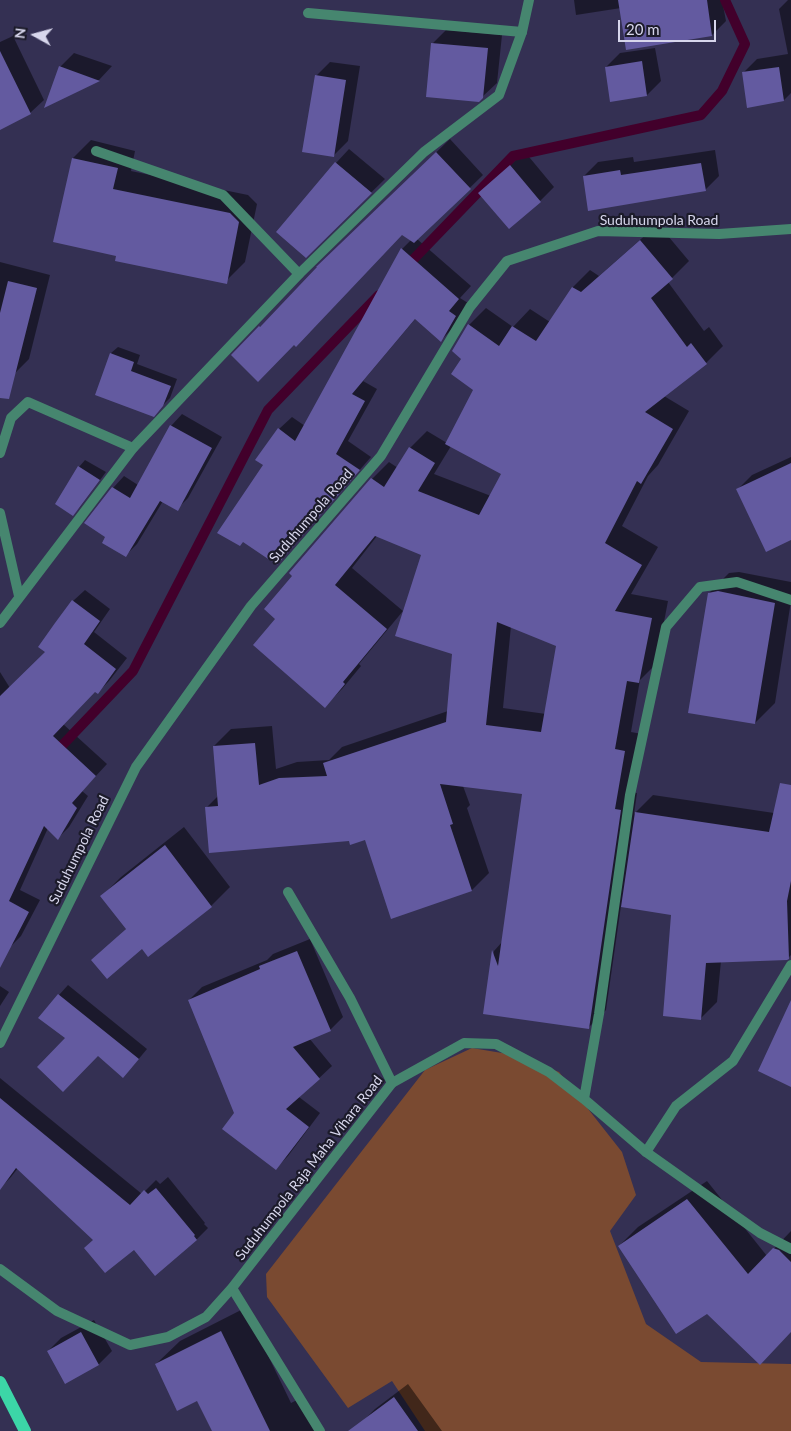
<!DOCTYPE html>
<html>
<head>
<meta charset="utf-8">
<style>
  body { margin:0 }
  #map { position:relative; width:791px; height:1431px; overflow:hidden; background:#343053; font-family:Lato,sans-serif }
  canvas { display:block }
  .north { position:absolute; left:10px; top:10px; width:50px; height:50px; -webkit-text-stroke:4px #1c1b2a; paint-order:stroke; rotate:277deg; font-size:14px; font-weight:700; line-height:20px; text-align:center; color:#d7d6ec }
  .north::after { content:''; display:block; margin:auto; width:18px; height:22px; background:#d7d6ec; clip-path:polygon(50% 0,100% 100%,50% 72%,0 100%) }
  .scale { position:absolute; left:618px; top:20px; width:98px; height:22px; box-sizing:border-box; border:2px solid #d7d6ec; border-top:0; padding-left:6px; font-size:15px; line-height:18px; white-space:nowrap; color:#d7d6ec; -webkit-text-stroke:4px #1c1b2a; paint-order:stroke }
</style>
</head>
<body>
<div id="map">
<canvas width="791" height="1431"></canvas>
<div class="north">N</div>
<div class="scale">20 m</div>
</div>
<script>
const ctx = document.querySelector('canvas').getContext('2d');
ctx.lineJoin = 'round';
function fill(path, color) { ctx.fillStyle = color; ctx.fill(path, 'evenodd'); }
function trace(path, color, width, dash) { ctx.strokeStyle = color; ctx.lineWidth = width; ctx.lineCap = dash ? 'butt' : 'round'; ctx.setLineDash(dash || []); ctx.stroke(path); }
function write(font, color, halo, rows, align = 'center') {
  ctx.font = font + ' Lato,sans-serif'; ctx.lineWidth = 4.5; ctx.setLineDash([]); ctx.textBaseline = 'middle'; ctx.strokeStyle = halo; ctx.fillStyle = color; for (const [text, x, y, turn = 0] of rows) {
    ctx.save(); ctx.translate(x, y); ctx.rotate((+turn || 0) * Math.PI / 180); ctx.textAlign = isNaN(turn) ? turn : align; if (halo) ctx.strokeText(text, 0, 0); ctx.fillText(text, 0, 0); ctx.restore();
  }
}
fill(new Path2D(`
  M472,1048L514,1055L559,1072L622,1152L636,1195L610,1231L646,1324L701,1362L791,1364V1431H425L392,1381L348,1408L267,1297L266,1274L425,1070Z`), '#7a4a31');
fill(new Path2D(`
  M574,0H722L726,21L712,35L621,8L576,15Z
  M788,0H791V93L784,100L743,73L757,59L788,54L779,9Z
  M446,30L502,35L497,83L482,97L433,43Z
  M13,36L44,100L30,113L0,128V42Z
  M655,48L661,81L647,95L606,67L620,53Z
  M74,53L112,66L99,80L46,106L60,67Z
  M330,62L360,66L348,141L334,155L316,76Z
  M450,139L483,175L417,239L471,286L460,298L468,303L453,328L441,340L416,318L363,381L377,389L348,441L371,457L289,551L277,564L279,429L292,417L305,426L402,249L411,240L402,233L310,332L260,327L332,253Z
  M91,140L135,151L131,171L248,195L257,204L245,262L227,280L118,255L73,158Z
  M349,149L385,179L306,256L336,163Z
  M715,150L719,176L705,190L584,176L598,162L633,157L634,162Z
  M525,152L554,187L540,201L494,179Z
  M658,224L689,261L668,282L704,331L709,327L723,346L706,363L664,396L689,411L658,465L648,476L622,526L658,547L631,594L668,601L656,664L640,680L631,732L642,734L631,792L637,793L634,814L653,795L774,813L791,794V955L788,958L721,961L717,1002L700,1019L673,914L621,906L606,1010L589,1027L485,1013L494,951L502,942L523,793L463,786L470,805L467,808L489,873L472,890L392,917L366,838L350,840L206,808L218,796L214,746L231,729L272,726L276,769L297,762L329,760L342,747L448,711L453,653L422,554L377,536L352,568L403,611L359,664L361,666L342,689L325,706L277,618L372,479L389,462L398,468L410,448L427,431L447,443L475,390L463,359L469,325L486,308L513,327L530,309L550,322L573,287L590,270L599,276ZM451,446L502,473L491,496L434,474ZM511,626L557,645L546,714L503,708Z
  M0,262L50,275L29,359L15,373L0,369Z
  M118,347L140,355L137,364L177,379L170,398L153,415L111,353Z
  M182,414L222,437L188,498L177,509L163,501L137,544L126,555L107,536L113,488L124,476L138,485L171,426Z
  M791,457V539L738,489L752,475Z
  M85,460L106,472L80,507L73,514L79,467Z
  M739,572L791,582V601L775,703L755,723L709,593L729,573Z
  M85,590L110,609L94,632L127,658L109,681L98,692L95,691L63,724L107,764L82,791L88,796L69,827L58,838L48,828L20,890L40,900L21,936L10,947L0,942V672L10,688L47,651L73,601Z
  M184,827L230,887L211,906L148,955L142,947L93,960L127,928L102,896L121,877Z
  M310,939L343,1017L330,1030L309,1038L332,1066L299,1097L320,1113L288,1156L275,1169L236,1113L189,1000L202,987L267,960L273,954Z
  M68,985L147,1049L132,1067L98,1055L66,1038L59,995Z
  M0,986L9,992L0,1006Z
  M0,1078L142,1194L156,1180L160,1184L168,1177L205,1223L204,1224L208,1228L197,1239L155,1274L134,1248L94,1240L18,1168L11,1177L0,1188Z
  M707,1181L767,1256L791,1231V1331L707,1312L619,1246L638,1227Z
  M245,1308L291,1403L301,1398L319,1431H213L198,1400L156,1364L180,1341Z
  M94,1320L112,1351L99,1364L66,1382L48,1351L61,1338Z
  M408,1384L442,1431H366L361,1423L375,1409Z`), '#0007');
trace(new Path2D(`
  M405,268L513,156L701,115L722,91L745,44L725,0
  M54,754L133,671L268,410L379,295`), '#42002b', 10);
fill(new Path2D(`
  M618,0H707L712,36L626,50Z
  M431,43L488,48L483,98L479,102L426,97Z
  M0,51L31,114L0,130Z
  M642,61L647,96L610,102L605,67Z
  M59,66L100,81L44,108Z
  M779,67L784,101L747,108L742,72Z
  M315,75L346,80L334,157L302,152Z
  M436,152L471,189L414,243L402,235L296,347L294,345L258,382L231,355L259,326L260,327L317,267H316Z
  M72,158L118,168L113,189L230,213L239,222L227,284L115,261L116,256L53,242Z
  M335,162L372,193L306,258L276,232Z
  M701,163L706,191L588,211L583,176L620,170L621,175Z
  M510,165L541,202L509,229L478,193Z
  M640,240L673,279L651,298L687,347L691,343L707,364L645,412L673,429L641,484L637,481L605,543L642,565L615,611L652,618L639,683L627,681L615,749L625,751L615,809L621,810L589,1029L483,1014L492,950L498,966L522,794L440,784L453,824L450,825L472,891L391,919L365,840L350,845L349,841L209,853L205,807L218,806L213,746L255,743L259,785L279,778L327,776L323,763L446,722L452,654L395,636L421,555L375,536L335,585L387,629L343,682L345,684L325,708L253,645L275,619L264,609L292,576L289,573L371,478L384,487L409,447L435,463L418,491L479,515L501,474L445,444L473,390L451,374L461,359L452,351L468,324L499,346L512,326L536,341L572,287L581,292ZM497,622L556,646L541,732L486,725Z
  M401,248L459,299L449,311L456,316L441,342L415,319L352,394L365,401L336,454L360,470L277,565L243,542L240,546L217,533L263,465L255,460L278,428L295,441Z
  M8,281L37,288L9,399L0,398V313Z
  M110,353L134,362L131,371L171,386L163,406L154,417L95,395Z
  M170,425L212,448L178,511L160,501L126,557L102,543L105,537L84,523L112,487L130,498Z
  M791,463V540L766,552L736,489Z
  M78,466L100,480L73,516L55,504Z
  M718,591L775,603L755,724L688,713L708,593Z
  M72,600L100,621L84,644L116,669L98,694L95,692L53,736L96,776L72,803L77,808L58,840L44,826L9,901L29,912L0,968V696L45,652L38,647L55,623Z
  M780,783L791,785V881L787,901L789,959L787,960L706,963L701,1020L663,1016L671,915L621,907L635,812L769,832Z
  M165,845L212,907L148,957L142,949L107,979L91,960L126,929L100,896Z
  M297,951L331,1031L293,1047L320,1079L286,1109L309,1127L276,1170L222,1129L234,1113L188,1000L260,969L259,966Z
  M58,994L139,1059L123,1078L98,1056L63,1092L37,1067L65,1038L38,1018Z
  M791,1000V1087L758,1071Z
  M0,1098L130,1205L144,1190L148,1194L156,1188L195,1235L194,1236L197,1240L155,1276L134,1250L105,1273L84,1248L93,1240L16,1168L0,1190Z
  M687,1199L748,1274L773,1248L779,1250L791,1262V1332L760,1365L707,1314L676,1334L618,1246Z
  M221,1331L270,1431H212L197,1401L177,1411L155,1364Z
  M81,1332L99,1365L65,1384L47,1351Z
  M394,1397L418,1431H348Z`), '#635aa0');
trace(new Path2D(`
  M308,13L522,32
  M96,151L223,195L299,274
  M0,453L11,418L28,402L133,448
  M0,513L19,596
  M288,892L350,998L392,1083
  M646,1152L676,1106L733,1061L791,965`), '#46866f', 10);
trace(new Path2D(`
  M0,623L133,448L299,274L424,152L499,95L522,32L529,0
  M0,1043L136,767L251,606L381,456L470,307L507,261L598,231L719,234L791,229
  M584,1099L599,1014L630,795L666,627L700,587L737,582L791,600
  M0,1269L57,1311L130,1345L168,1337L206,1317L232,1288L392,1083L464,1043L496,1044L549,1072L584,1099L646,1152L760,1233L791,1249
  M232,1288L320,1431`), '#46866f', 10);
trace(new Path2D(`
  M0,1382L25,1431`), '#3cd6a7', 12);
write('14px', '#d7d6ec', '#1c1b2a', [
  ["Suduhumpola Road",659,220],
  ["Suduhumpola Road",311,516,-49],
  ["Suduhumpola Road",79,850,-64],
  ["Suduhumpola Raja Maha Vihara Road",309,1168,-52]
]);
</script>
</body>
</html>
